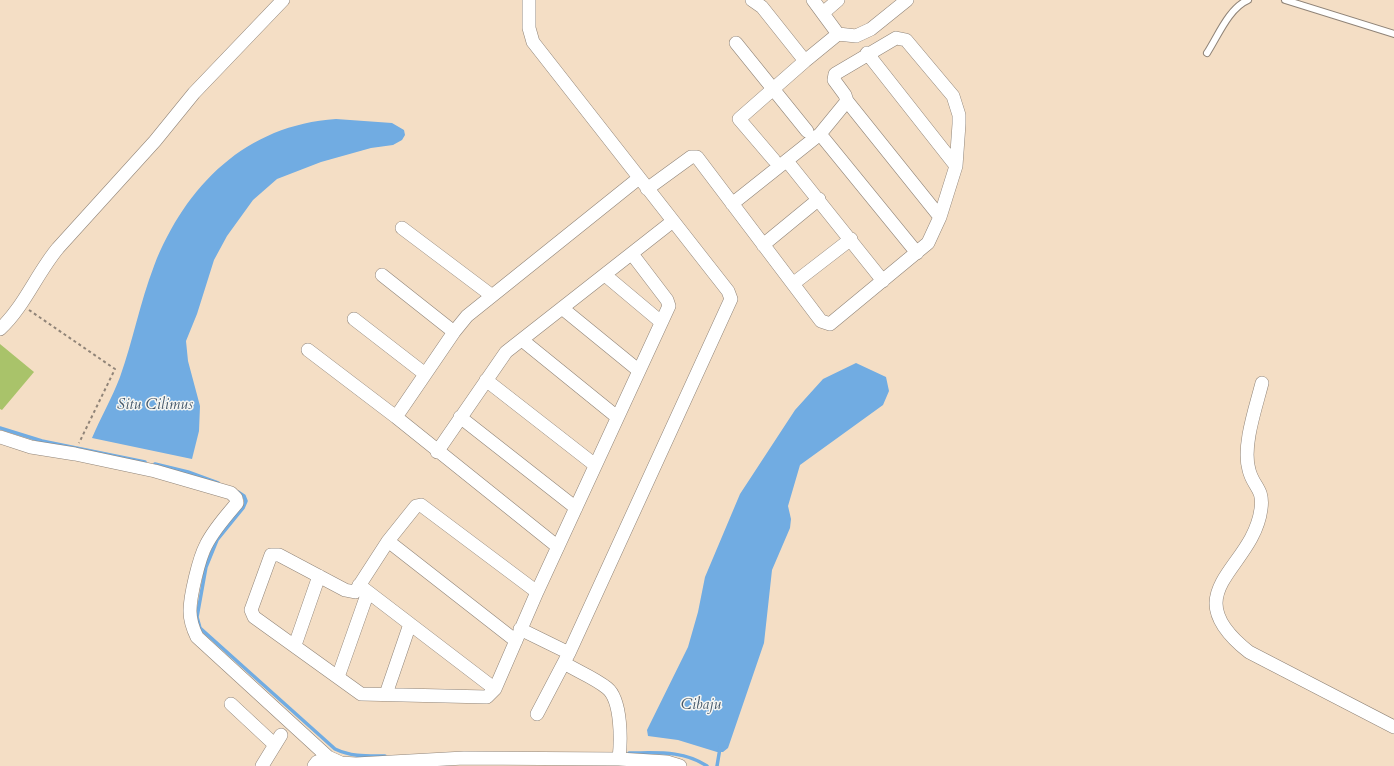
<!DOCTYPE html>
<html>
<head>
<meta charset="utf-8">
<style>
  body { margin:0 }
  canvas { display:block; background:#f4dec5 }
</style>
</head>
<body>
<canvas width="1394" height="766"></canvas>
<script>
const ctx = document.querySelector('canvas').getContext('2d');
ctx.lineJoin = 'round';
function fill(path, color) { ctx.fillStyle = color; ctx.fill(path, 'evenodd'); }
function trace(path, color, width, dash) { ctx.strokeStyle = color; ctx.lineWidth = width; ctx.lineCap = dash ? 'butt' : 'round'; ctx.setLineDash(dash || []); ctx.stroke(path); }
function write(font, color, halo, rows, align = 'center') {
  ctx.font = font + ' Cardo,serif'; ctx.lineWidth = 3; ctx.setLineDash([]); ctx.textBaseline = 'middle'; ctx.strokeStyle = halo; ctx.fillStyle = color; for (const [text, x, y, turn = 0] of rows) {
    ctx.save(); ctx.translate(x, y); ctx.rotate((+turn || 0) * Math.PI / 180); ctx.textAlign = isNaN(turn) ? turn : align; if (halo) ctx.strokeText(text, 0, 0); ctx.fillText(text, 0, 0); ctx.restore();
  }
}
fill(new Path2D(`
  M0,344L34,372L2,410L0,409Z`), '#a9c36a');
fill(new Path2D(`
  M336,119L392,123L404,130L405,135L402,140L393,145L371,148L321,162L277,179L253,200L227,236L214,260L197,314L186,341L188,361L200,406L199,431L192,459L92,438C101,417 112,398 120,377C133,341 140,302 154,266C186,185 246,125 336,119Z
  M856,363L886,377L889,391L883,405L800,465L788,506L791,519L790,528L772,570L764,643L728,748L723,752H717L678,740L648,736L647,730L688,647L698,612L705,577L740,494L795,410L823,379Z`), '#71ace2');
trace(new Path2D(`
  M0,428L42,441L145,462
  M155,464L188,472L218,483
  M238,492L244,496L246,501L243,508L217,540L206,567L197,617L200,628L335,749C352,757 367,756 385,756
  M629,753C657,753 683,750 707,766
  M717,766L720,748`), '#71ace2', 3.5);
const lane = new Path2D(`
  M1285,0L1394,34
  M1207,53C1218,36 1229,8 1248,0`);
const street = new Path2D(`
  M529,0V28L533,42L728,291L731,299L569,653L537,714
  M752,0L762,7L805,61
  M813,0L838,34
  M823,13L838,0
  M736,43L807,131
  M867,53L956,166
  M820,134L917,253
  M774,160L739,119L805,61L838,34L856,36L871,29L907,0
  M787,161L883,281
  M647,189L691,157H697L821,321L830,324L928,243L940,217L956,166L959,124V115L953,96L906,40L896,38L835,74L834,80L845,95L847,101L940,217
  M732,204L820,134L847,101
  M402,228L491,295
  M763,245L819,199
  M382,275L454,332
  M605,275L661,322
  M794,283L851,239
  M562,308L638,370
  M354,319L425,374
  M0,329C24,307 37,273 58,248L155,141L194,93L283,0
  M522,340L617,417
  M308,350L396,417L558,547
  M486,380L595,465
  M1262,383C1256,407 1242,446 1249,470C1253,487 1264,488 1261,509C1253,570 1172,591 1249,652L1394,727
  M396,417L454,332L467,316L639,178
  M460,417L576,508
  M0,437L31,447L75,454L155,471L231,493L236,498L237,503C226,516 214,529 206,545C199,558 190,596 190,611C190,621 193,629 197,637L328,757L341,763L356,764L464,758L619,759L667,762L680,766
  M437,452L506,352L673,221
  M388,541L516,641
  M359,585L495,689
  M537,592L421,505L416,506L388,541L355,592L345,590L279,555H271L251,610L254,617L361,694L487,697L495,689L537,592L669,306L667,300L632,254
  M520,629L569,653
  M295,645L319,576
  M564,663C577,671 595,678 607,688C622,700 621,742 619,759
  M338,677L368,592
  M386,694L410,624
  M231,704L275,745
  M262,766L281,735
  M314,766L317,762L322,760L332,766`);
trace(lane, '#908478', 8);
trace(street, '#908478', 14);
trace(new Path2D(`
  M29,310L115,369L79,443`), '#908478', 2, [3, 3]);
trace(lane, '#fff', 6);
trace(street, '#fff', 13);
write('italic 15px', '#44586b', '#f6f6f2', [
  ["Situ Cilimus",155,406],
  ["Cibaju",701,706]
]);
</script>
</body>
</html>
